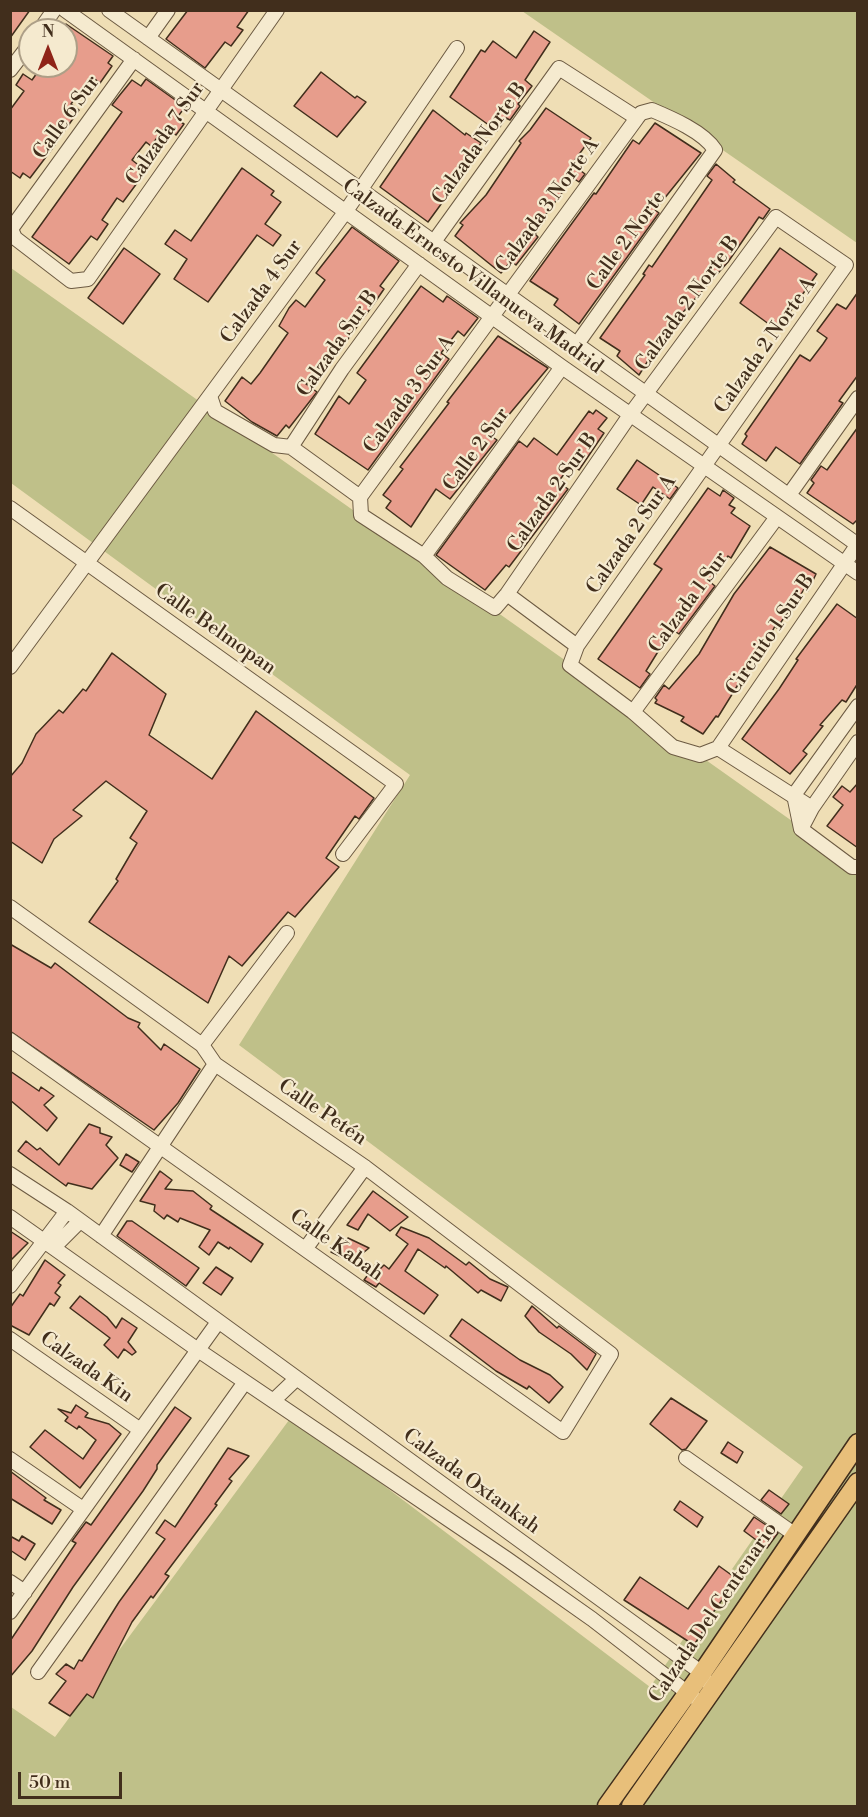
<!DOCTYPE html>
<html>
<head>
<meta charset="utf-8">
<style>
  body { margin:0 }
  #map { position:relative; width:868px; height:1817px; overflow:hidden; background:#efdeb5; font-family:"Libre Bodoni",serif }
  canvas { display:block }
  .frame { position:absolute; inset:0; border:12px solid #412e1c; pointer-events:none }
  .north { position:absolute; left:18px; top:18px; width:60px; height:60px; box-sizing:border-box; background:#f5eacf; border:2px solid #ad9f87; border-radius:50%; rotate:0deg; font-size:16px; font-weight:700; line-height:24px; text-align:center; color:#412e1c }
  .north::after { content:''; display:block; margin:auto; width:21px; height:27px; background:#8f2418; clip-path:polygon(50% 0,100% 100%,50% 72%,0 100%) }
  .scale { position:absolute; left:18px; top:1772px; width:104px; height:27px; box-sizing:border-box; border:3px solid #412e1c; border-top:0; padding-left:8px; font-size:18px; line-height:21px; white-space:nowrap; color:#412e1c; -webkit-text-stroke:4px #f5eacf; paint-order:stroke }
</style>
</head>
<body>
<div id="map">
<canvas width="868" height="1817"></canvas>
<div class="frame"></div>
<div class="north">N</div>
<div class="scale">50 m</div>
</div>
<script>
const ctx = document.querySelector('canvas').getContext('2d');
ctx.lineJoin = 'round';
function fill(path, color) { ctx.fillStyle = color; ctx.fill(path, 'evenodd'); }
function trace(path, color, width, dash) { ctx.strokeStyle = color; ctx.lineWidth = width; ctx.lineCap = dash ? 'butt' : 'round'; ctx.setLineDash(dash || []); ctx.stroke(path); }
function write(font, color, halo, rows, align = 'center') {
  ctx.font = font + ' "Libre Bodoni",serif'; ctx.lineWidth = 4.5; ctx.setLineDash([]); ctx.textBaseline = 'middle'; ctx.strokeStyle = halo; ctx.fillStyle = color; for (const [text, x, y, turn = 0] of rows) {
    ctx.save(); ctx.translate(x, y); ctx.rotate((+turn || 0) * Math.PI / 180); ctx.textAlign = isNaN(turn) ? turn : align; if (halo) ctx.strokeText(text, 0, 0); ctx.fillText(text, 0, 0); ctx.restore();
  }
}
fill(new Path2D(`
  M522,11H857V243Z
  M11,268L857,867V1806H11V1707L55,1737L292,1416L650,1687L803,1467L239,1045L410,775L11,483Z`), '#bfc089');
const building = new Path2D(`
  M10,10H30L10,38Z
  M188,10H249L237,27L243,30L231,46L225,42L205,68L166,39Z
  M66,24L113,56L108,63L112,66L100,83L91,76L71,104L79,110L52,149L30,178L23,173L20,178L10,171V110L24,91L16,85L23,74L32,80L42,66H66Z
  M534,31L550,42L525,80L532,86L518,104L520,106L510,120L506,118L497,131L450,97L481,50L485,52L493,41L516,58Z
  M321,72L355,98L357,96L366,102L337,137L294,106Z
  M146,79L185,107L176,119L184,124L176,135L165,127L151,146L146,142L132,160L146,171L123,202L117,198L102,220L108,224L97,240L91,236L69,264L32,237L122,112L112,105L119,96L132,80L141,86Z
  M546,108L591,138L572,164L585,174L579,182L573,178L543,218L545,220L535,234L538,237L516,265L511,261L501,273L455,236L463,225L460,223L486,195L521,143L519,141L530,130Z
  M433,110L465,135L466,133L481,143L463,168L466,170L428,222L380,187Z
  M655,123L701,153L655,210L659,213L579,324L554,305L558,299L530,281L594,193L596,194L633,140L639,144Z
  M716,164L735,180L733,182L770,209L763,219L759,217L728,262L668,329L639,375L617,356L620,351L600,338L645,275L643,274L649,265L652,267L712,180L707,176Z
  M242,168L274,191L271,195L281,202L265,224L281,235L273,246L257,235L208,302L174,279L187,259L165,244L175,230L191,241Z
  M352,227L399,261L380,286L384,289L373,305L342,347L338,344L306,384L317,392L289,428L286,425L277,436L252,422L225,401L242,377L251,384L260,373L288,333L279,326L289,308L296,300L305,307L325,280L316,273Z
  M124,248L160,274L123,324L88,298Z
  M780,248L817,274L777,330L740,303Z
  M421,286L443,302L447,296L478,318L464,336L458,331L441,353L449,359L368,470L315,434L339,396L349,404L366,380L357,373Z
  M858,292V375L839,401L843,403L800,464L776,447L766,461L742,444L747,436L745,434L800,355L810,361L823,344L827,338L817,331L837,304L846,309Z
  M498,336L548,368L491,436L497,440L450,499L436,489L411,527L386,508L391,501L383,495L403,469L400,467L449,403L447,402Z
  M596,410L607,418L598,429L604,433L579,470L572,464L558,482L568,489L509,567L506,565L485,590L436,555L519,441L527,447L534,438L557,455L589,411L593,414Z
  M858,427V519L853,524L807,493L814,483L811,480L821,466L827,470Z
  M637,460L678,488L670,499L653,487L641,505L617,489Z
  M708,488L720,496L723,490L734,498L729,505L735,508L731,513L750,526L731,558L728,556L710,582L715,586L679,634L673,630L659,650L646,671L650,674L640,688L598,659L662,569L654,564Z
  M770,547L816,574L808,591L804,589L792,610L790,609L777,628L775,626L755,665L752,662L718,717L716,716L703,734L681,721L684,717L655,703L657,700L655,698L664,685L669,689L699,654L734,594Z
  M837,604L858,619V683L846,702L842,700L820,725L823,726L803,751L807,754L790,774L742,739L779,689L798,660L796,659Z
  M112,653L166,694L149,735L212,779L256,711L374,798L359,819L355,816L326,858L339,867L295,917L288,912L242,966L229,956L208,1003L89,922L118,881L116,879L137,843L130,838L147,811L106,781L73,810L82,816L54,839L42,863L10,841V777L22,763L36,734L59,710L63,713L83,689L86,691Z
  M858,783V848L827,826L843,805L833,797L842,786L850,792Z
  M10,944L51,968L55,963L128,1018L140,1023L138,1027L161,1050L164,1044L200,1069L178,1103L154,1130L10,1031Z
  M10,1071L39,1091L41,1087L54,1096L44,1105L57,1118L47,1131L10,1100Z
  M89,1124L100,1128V1133L112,1137L106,1145L118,1158L92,1189L68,1183L66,1186L18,1151L26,1141L37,1150L40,1148L59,1165Z
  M126,1154L139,1162L132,1172L120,1165Z
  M160,1171L172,1180L165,1189L193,1191L212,1206L210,1209L263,1244L251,1262L230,1247L229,1249L218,1242L209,1255L199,1247L210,1230L180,1218L178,1222L167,1215L164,1219L154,1211L155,1205L140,1201Z
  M373,1191L408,1217L390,1231L368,1214L358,1230L347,1225Z
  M127,1221H132L199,1268L186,1286L117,1236Z
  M401,1227L429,1238L466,1265L469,1262L490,1279L508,1287L501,1301L481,1290L478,1293L446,1266L445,1268L418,1249L405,1271L438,1295L424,1314L379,1283L376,1287L364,1280L376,1264L381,1268L384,1265L389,1269L408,1244L396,1235Z
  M10,1231L28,1243L10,1261Z
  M348,1238L369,1248L352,1262L331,1252Z
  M45,1260L65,1275L58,1283L61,1285L55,1293L60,1297L54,1306L50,1303L29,1335L10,1325V1308L20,1294L23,1296Z
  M216,1267L233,1278L221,1295L203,1283Z
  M80,1296L107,1317L116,1328L122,1318L137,1328L128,1342L136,1352L132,1355L124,1349L118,1358L104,1345L110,1338L70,1308Z
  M532,1306L557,1328L559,1326L596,1354L587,1370L571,1354L539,1332L525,1316Z
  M462,1319L520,1360L550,1375L563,1387L549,1403L529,1386L527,1389L496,1371L450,1336Z
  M671,1398L707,1421L686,1449L682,1450L650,1424Z
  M76,1405L88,1413L85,1417L109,1424L121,1434L80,1488L30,1447L45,1430L83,1459L96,1440L79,1426L77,1429L65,1421L68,1417L58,1409L71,1413Z
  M175,1407L191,1418L157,1465V1469L143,1491L73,1587L32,1651L10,1677V1641L76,1543L72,1541L86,1522L91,1525Z
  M728,1442L743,1452L737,1463L721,1453Z
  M228,1448L249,1456L229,1479L232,1481L215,1504L217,1505L165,1574L169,1576L153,1598L151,1596L132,1622L93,1698L87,1694L70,1716L49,1703L66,1681L56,1674L66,1664L74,1669L79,1660L82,1661L119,1602L165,1539L156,1533L165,1520L175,1527Z
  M10,1471L46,1498L44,1500L61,1510L52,1524L10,1498Z
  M769,1490L789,1504L781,1514L761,1500Z
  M680,1501L703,1517L697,1527L674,1510Z
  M754,1517L778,1533L767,1548L744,1531Z
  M10,1536L19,1541L22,1536L35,1544L25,1560L10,1550Z
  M719,1566L737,1579L707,1621L709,1622L694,1645L624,1600L640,1577L688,1609Z`);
fill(building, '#e79d8c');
trace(building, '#412e1c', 1.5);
const minor = new Path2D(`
  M65,10L562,367L858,573
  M109,10L858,545
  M40,30L54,10
  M148,38L168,10
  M134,59L11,229L15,238L71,281L88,279L277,10
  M10,70L30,44
  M433,243L559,68L637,118
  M210,396L215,411L274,445L291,447L360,497L361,515L424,556L447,578L495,608L507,594L630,415L776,217L846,265
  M291,447L342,369L419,264
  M789,495L858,398
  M360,497L637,118L641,113L652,110C671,118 704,132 715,150L577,344
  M10,508L396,784L343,854
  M424,556L562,367
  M507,594L577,646
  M10,667L346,211L457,48
  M633,712L777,517
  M718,748L700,755L673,747L633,712L570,665L577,646L846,265
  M718,748L858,544
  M718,748L812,808
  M794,795L858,706
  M794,795L801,829L852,867H858
  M801,829L812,808L858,742
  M10,907L202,1045L215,1064L365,1167L611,1354L563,1432L10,1040
  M202,1045L287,933
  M10,1174L67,1211L702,1673L706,1681
  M10,1217L198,1350L507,1559L592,1619L693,1697
  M101,1236L215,1064
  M54,1247L80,1221
  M306,1248L365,1167
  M10,1286L67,1211
  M10,1339L139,1429
  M273,1401L296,1379
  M686,1458L794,1534
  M10,1459L83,1509
  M10,1582L25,1592
  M10,1612L218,1322
  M38,1672L245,1382`);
const major = new Path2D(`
  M607,1806L702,1673L858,1443
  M631,1806L858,1482`);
trace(minor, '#6c5a42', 16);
trace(major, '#412e1c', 21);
trace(minor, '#f5eacf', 14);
trace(major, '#e8bf7a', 18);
write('20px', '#412e1c', '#f5eacf', [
  ["Calle 6 Sur",67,118,-54],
  ["Calzada 7 Sur",166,134,-55],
  ["Calzada Norte B",480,144,-54],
  ["Calzada 3 Norte A",548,206,-54],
  ["Calle 2 Norte",627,241,-54],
  ["Calzada Ernesto Villanueva Madrid",472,277,36],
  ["Calzada 4 Sur",262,292,-54],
  ["Calzada 2 Norte B",688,304,-54],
  ["Calzada Sur B",338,344,-55],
  ["Calzada 2 Norte A",766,346,-55],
  ["Calzada 3 Sur A",410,395,-54],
  ["Calle 2 Sur",477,450,-54],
  ["Calzada 2 Sur B",553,493,-55],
  ["Calzada 2 Sur A",632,535,-55],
  ["Calzada 1 Sur",689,603,-54],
  ["Calle Belmopan",215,630,35],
  ["Circuito 1 Sur B",771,635,-56],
  ["Calle Petén",322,1113,34],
  ["Calle Kabah",336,1246,35],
  ["Calzada Kin",86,1368,35],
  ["Calzada Oxtankah",471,1482,36],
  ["Calzada Del Centenario",714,1613,-56]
]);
</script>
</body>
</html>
